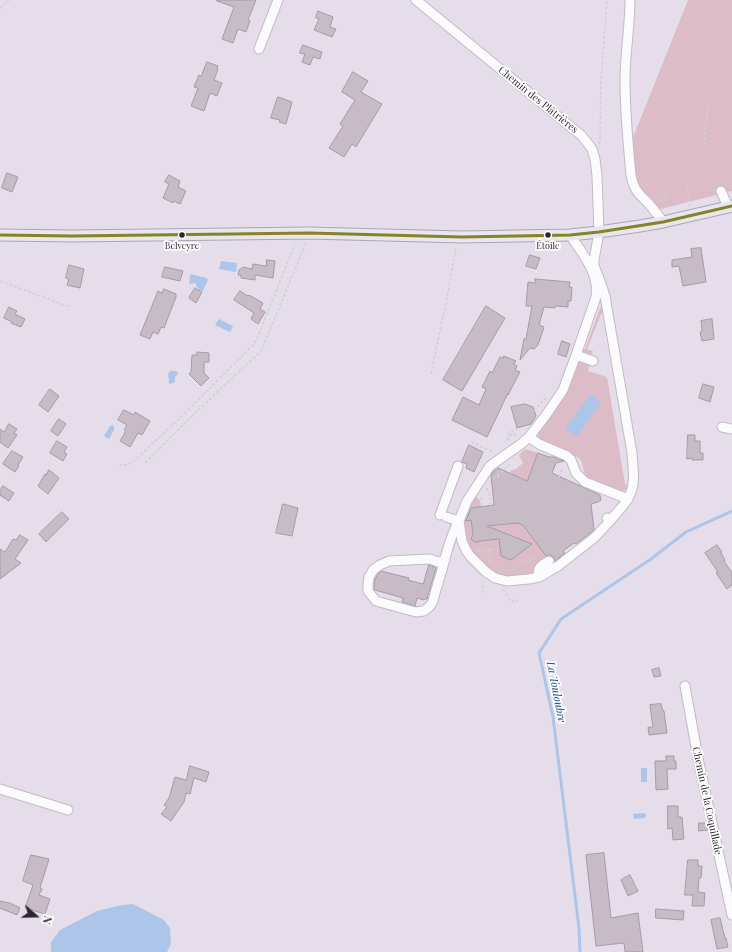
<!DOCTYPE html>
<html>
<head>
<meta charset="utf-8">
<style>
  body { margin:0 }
  #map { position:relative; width:732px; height:952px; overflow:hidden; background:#e5deea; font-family:"Playfair Display",serif }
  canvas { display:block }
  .north { position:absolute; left:16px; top:896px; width:40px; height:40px; -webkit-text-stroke:3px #fff; paint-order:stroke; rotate:110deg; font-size:11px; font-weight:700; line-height:16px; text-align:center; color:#2b262f }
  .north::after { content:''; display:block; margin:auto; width:14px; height:18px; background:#2b262f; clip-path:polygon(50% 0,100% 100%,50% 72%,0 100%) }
</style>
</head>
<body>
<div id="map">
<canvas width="732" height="952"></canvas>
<div class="north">N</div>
</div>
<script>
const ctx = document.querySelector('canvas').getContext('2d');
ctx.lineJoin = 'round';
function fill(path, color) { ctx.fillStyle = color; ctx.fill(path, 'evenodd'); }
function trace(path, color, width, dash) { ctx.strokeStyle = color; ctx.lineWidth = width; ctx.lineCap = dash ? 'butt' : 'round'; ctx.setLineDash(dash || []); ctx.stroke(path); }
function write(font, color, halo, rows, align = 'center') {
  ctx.font = font + ' "Playfair Display",serif'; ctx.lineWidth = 3.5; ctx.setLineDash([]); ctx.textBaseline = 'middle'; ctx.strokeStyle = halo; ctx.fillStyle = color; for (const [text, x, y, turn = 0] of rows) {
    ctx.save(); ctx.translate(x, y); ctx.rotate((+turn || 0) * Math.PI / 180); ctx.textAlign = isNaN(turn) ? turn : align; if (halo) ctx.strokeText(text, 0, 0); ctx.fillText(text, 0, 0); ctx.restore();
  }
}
fill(new Path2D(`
  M688,0H732V191L657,210L638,187L632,140Z
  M599,299H601L605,312L601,314L587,349L593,351L591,357L582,353L581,349V348L585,349L602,303L598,301Z
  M579,360L590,364L588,371L607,377L625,484L630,486L628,490L620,491L589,480L585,475L581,460L577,457L543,442C539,439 538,438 538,432Z
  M525,449L538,453L527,481L510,473L511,470L516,469L523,463L519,455Z
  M476,496L480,501L481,507L470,508L472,528H473C474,532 470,536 472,540L476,542L480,541L484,527L517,523L523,525L547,557L538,564L530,577L509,578L489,571L466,545L462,524L467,506Z`), '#dcbcc6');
fill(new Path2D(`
  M221,261L237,263L236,272L219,269Z
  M190,274L207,278L208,280L203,291L199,290L195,283L189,284Z
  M219,319L233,326L230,332L215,325Z
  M170,371H177L178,375H177L175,377V381L174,383L170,384L168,382L169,381L168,374Z
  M591,394L601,403L577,436L565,428Z
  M113,425L114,427V430L109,439L104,436L110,426Z
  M641,768H647V782H641Z
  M644,813L646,815L645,818L634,819L633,814Z
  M133,904L164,920L170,928L171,944L167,952H51V942L60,930L97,911L122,905Z`), '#acc5e8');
trace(new Path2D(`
  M580,952L579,928L553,717L539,653L561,619L651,559L686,532L732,511`), '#acc5e8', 3);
const building = new Path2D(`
  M217,0H256L248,20L250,21L246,32L238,29L233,43L222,39L234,7L217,1Z
  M318,11L333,17L330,27L336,29L332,37L314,30L319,19L316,18Z
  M303,45L322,52L320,59L313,57L310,65L302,62L305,54L300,53Z
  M207,62L218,66L217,68L218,69L214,80L222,83L217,96L210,93L204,111L191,106L198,88L194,87L199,75L201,76Z
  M353,72L368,81L361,92L382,104L356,147L352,144L344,157L329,148L343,126L340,124L355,100L342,92Z
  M278,97L292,102L286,124L279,122L280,120L271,118Z
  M7,173L18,177L12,192L2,188Z
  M169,175L180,181L178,187L186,191L180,204L174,201L173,203L163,198L169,184L165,182Z
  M701,248L706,282L683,286L679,266L672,267V260L692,257L691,249Z
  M530,255L540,258L536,269L526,266Z
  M267,260L275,261L273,278L255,275V280L241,278V275H238L239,270L243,267L252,269L253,264L266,266Z
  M69,265L84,269L80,288L67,285L69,279L66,278Z
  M165,267L183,271L180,281L162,277Z
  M535,279L570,282L569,287H572L571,301H568V307L555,306V308L544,307L539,325L544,327L538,345L534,349L530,348L520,360L524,339H526L532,306H526L528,282L535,283Z
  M195,288L202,292L196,303L189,298Z
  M164,289L176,294V297L164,328L161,327L158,334L153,332L150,339L140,335L158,291L162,293Z
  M240,291L248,296L249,295L263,303L260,309L265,312L258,324L251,319L254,313L234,300Z
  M486,306L505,318L462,391L443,380Z
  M9,307L17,311L15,314L25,319L21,327L11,323L12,322L4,318Z
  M712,319L714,339L702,341L700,332L702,331L701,321Z
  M562,341L570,344L566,357L558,354Z
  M197,352L209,353V362H204V373L209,378L201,386L189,374L191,372L192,355H197Z
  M504,356L516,361L514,364L517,366L515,370L520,372L508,395V393L487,437L452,420L463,397L479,405L486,389L482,387L490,371L492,373L500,357L503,358Z
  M703,384L714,387L710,402L699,398Z
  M50,389L59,396L48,412L39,405Z
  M525,404L533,407L536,416L531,424L517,428L511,407Z
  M124,410L134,415L135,412L150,421L142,435L138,433L130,447L120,441L126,431L124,430L127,425L118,420Z
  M59,419L66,424L58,436L51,431Z
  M9,424L17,429L14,433L17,435L8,448L0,442V429L4,432Z
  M688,435H695V441H700V453H703V460H692V458L687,459Z
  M57,441L67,447L64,452L67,454L63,461L50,453Z
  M469,445L483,452L474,472L466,468L467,464L462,462Z
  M12,451L23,457L18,465L19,466L15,472L3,464Z
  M538,453L549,457H554L564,461L556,463L552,473L600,495L601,500L598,502L591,504L594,530L576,544L574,543L563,551L565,553L555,561L554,558L552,556L549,555L546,556L523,525L517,523L487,526L532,544L511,560L501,556L499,539L480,541L478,542H474L471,539L473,534L471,520L466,521L471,508L494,505L491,475L493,472L498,468L527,481Z
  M49,470L59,478L48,494L38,486L45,474L46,475Z
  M3,486L14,493L9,501L0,495V491Z
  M283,504L298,508L292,536L276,533Z
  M62,512L69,519L46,542L39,534Z
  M20,535L28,540L15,559L21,563L0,579V549L5,552L13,539L16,540Z
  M717,545L722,552L721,553L725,560L724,561L732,573V585L727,589L716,573L718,572L705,553Z
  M429,565L436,568L427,599H425L424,600L417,598L415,606L402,602L403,598L375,590L374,589L375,579L378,574L381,571L409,578L408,580L423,584Z
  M659,668L661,676L654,677L652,670Z
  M661,704L663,711H664L667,733L649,735L648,727H653L650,705Z
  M666,756H674V761H676V769H667L668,789L656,790L655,761H666Z
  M190,766L209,772L206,782L194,778L190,794L186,793L184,802L171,821L161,814L167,807L164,805L169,798L175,777L186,780Z
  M668,806H678V817H682L684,839L673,840L672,828L668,829Z
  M699,823H706L708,830L699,831Z
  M604,853L611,918L638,913L643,952H625L624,943L596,946L586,855Z
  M31,855L49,859L40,888L42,889L39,895L50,899L45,914L25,908L33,885L23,881Z
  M688,860H698V866H702L701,878H699L698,892L705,893L704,906H692L693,895H685Z
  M630,875L638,891L628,896L621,880Z
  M0,901L10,903L20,908L17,915L0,908Z
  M656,909L684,911L683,920L656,918Z
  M720,918L725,938H726L728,947L717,949L711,920Z`);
fill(building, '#c7bbc6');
trace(building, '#a49ba4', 1);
const minor = new Path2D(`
  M416,0L582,136L592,149L595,159L597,176L599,232L594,260V266L600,281L605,296L632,453C633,468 636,483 629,497C625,505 616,513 611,520L607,518
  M630,0C630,27 625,53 625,80C625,112 628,144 631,175C634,191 639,194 649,204C654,210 659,216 663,222
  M259,49L278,0
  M721,191L728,207
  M570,235C582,253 600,274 596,297L576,355L593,361
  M576,355L563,390L546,415L529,437L521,444L490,466L467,501L459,521L462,541L466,550L470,556L486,572L495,578L507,581L529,579L539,577L558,566L594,538L611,520
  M722,427L732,429
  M529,437L539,444L567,456L571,460L576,473L585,482L628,499
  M440,515L458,466
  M445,560L438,562L430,559L389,561L380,565L373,570L369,577L368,584V591L376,601L416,612L424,611L430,606L433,601C436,588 441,575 444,562C448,548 451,534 459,521L446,517
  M539,577C536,568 542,565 549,561
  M685,686L698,758L732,915
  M0,789L68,810`);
const major = new Path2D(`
  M0,235L72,236L309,233L462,237L570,235L599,232L640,226L663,222L732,206`);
trace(minor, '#c0bbc4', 11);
trace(major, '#a9a6b4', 13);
trace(new Path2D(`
  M0,8L9,0
  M599,144L600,141L601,80L607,0
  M705,145V128L708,107
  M686,184L690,206
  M660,202L671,188
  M0,281L70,307
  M431,374L448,293L456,247
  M534,411L546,398
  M516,436L513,433L510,436L508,441H507C507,436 510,430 515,431L517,429
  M471,442L486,449L493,452V453
  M145,463L195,413L261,351L306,243
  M119,465H127L133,462L184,414L254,344L258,336L295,244
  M497,475L500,478
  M559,477L563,467
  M493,479L504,470L509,464
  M487,488L489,493L491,506
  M481,497L483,507
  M477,551L489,549
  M490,563L489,549H500
  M511,571C518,564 526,559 537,557
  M503,589L510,600L515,602L518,600
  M482,593L484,582`), '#d1cfd3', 1.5, [3, 2]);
trace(minor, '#fbfafc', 9);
trace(major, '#e8e7ed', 11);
trace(new Path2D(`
  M0,235L72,236L309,233L462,237L570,235L599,232L663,222L732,206`), '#87812a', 3);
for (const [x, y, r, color] of [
  [182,235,3.5,"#2b262f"],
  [548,235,3.5,"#2b262f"]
]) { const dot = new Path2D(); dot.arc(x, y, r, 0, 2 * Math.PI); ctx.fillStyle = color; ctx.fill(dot); trace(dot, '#fff', 1.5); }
write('9px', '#2b262f', '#fff', [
  ["Belveyre",182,246],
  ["Étoile",548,246]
]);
write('10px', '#2b262f', '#fff', [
  ["Chemin des Plâtrières",538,100,39],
  ["Chemin de la Coquillade",707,801,78]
]);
write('italic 11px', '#164b81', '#fff', [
  ["La Touloubre",556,692,79]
]);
</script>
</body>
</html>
